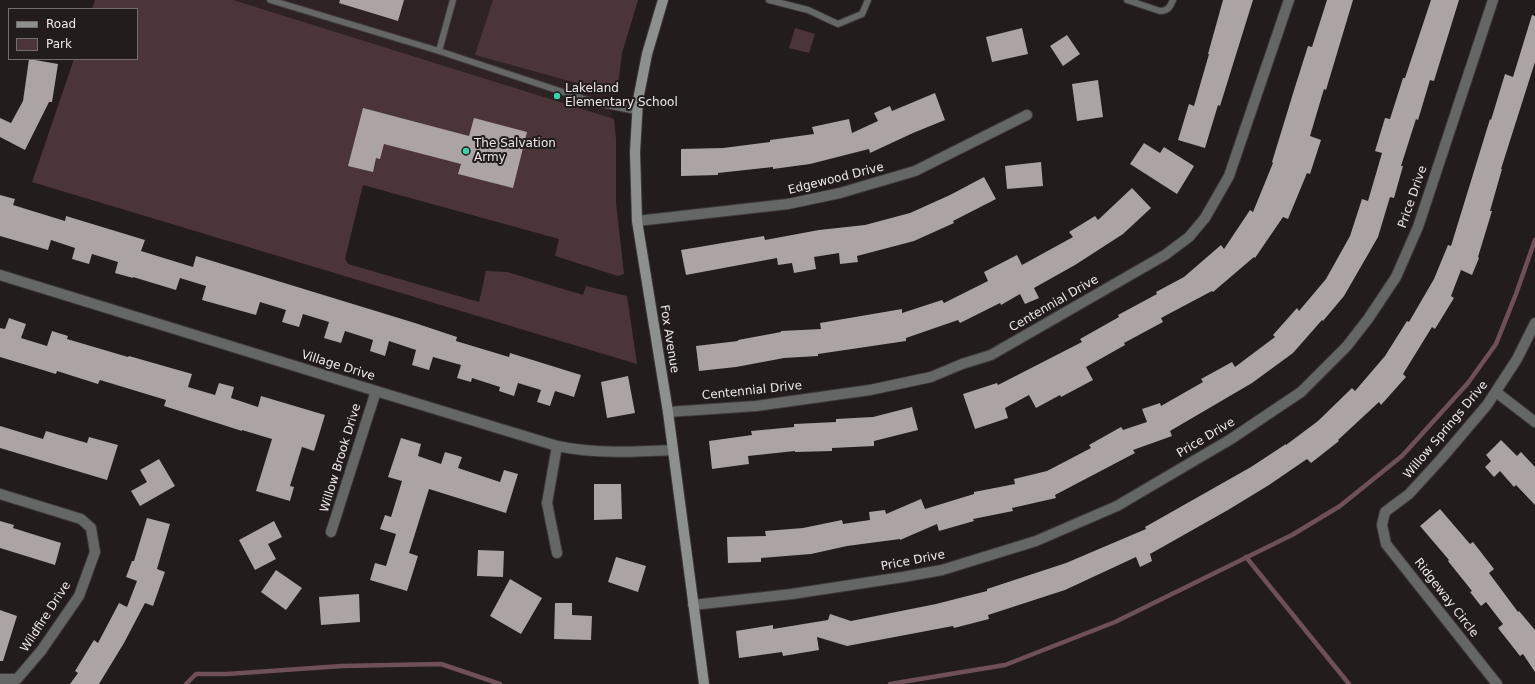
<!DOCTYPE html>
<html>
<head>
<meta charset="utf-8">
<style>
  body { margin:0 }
  #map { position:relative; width:1535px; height:684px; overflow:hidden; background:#221c1d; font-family:"DejaVu Sans",sans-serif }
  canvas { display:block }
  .legend { position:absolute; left:8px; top:8px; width:130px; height:52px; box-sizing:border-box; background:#221c1d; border:1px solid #736e6f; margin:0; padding:5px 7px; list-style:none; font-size:12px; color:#ede9ea }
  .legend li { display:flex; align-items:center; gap:8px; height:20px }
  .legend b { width:20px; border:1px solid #736e6f }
</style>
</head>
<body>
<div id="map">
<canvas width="1535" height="684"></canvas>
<ul class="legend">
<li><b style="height:5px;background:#8c918f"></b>Road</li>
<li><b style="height:11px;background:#4b3539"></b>Park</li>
</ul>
</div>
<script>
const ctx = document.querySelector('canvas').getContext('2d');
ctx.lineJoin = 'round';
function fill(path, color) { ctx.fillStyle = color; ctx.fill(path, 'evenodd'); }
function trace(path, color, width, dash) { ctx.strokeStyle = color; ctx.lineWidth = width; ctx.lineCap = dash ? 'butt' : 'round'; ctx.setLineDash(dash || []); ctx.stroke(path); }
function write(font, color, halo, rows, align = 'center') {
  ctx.font = font + ' "DejaVu Sans",sans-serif'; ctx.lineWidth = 4; ctx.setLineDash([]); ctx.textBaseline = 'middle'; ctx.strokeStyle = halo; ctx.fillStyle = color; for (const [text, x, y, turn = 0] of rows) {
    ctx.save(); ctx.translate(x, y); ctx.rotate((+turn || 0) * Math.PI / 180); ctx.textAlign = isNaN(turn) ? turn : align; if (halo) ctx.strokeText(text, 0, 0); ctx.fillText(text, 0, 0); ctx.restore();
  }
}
fill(new Path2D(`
  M194,0H634L617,63L610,129Z`), '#2f2225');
fill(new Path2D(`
  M95,0H233L614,119L616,139V203L624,274L618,276L555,256L559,239L363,185L345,259L348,264L479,302L486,271L507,272L583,295L586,286L627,296L637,364L32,182L74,59H137V9H92Z
  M493,0H638L622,53L617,94L475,55Z
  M795,28L815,34L809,53L789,48Z`), '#4b3539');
trace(new Path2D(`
  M1246,557L1349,684
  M186,684L196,674H227L342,666L441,664L500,684
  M890,684L1005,665L1115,622L1292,535L1340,506L1402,456L1468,383L1496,344L1516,294L1535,240`), '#6f5056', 4.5);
fill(new Path2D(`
  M340,0H404L398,21L339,3Z
  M1223,0H1253L1220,106L1218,105L1205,148L1178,140L1189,104L1194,106L1209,54H1208Z
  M1327,0H1353L1326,90L1324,89L1310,136L1321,140L1310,174L1307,173L1288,219L1283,217L1255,258L1254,257L1213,292L1212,291L1161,318L1163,322L1124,343L1125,345L1086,367L1093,380L1061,397L1060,395L1036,408L1029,395L1005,408L1008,418L975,429L963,394L997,383L998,385L1082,342L1080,339L1119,317L1118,315L1157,294L1156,292L1184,277L1221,245L1224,249L1250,210L1253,212L1273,163L1272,162L1295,87L1308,46L1312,47Z
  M1431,0H1459L1434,81L1430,80L1418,120L1416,119L1401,166H1403L1394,198L1390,197L1378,237L1344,296L1323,321L1322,320L1293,353L1252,383L1170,431L1172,436L1133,450L1135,453L1055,495L1056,498L1012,508L1013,511L973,519L974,521L939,531L937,524L900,540V539L847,546L811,554L761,558V562L728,563L727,537L766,536L765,531L803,528L842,520L843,524L870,520L869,512L885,510L886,514L921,499L925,509L974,494V492L1015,484L1014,479L1047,471L1091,448L1089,445L1121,427L1123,430L1147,422L1142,409L1160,403L1161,406L1203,382L1201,379L1232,362L1235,367L1275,337L1273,335L1297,308L1299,311L1326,279L1350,236L1362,199L1368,201L1382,153L1375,151L1385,118L1390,119L1403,78H1405Z
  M1532,15L1535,16V62L1501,169H1502L1490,211H1492L1478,257L1479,258L1472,275L1461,270L1451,296L1454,298L1435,329L1432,327L1403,374L1406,377L1381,405L1379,402L1338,440L1339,441L1311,463L1307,459L1269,485L1228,510L1150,554L1152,561L1140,567L1136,557L1065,590L988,615L989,619L954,628L953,626L847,646L817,637L819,650L783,656L782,652L739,658L736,631L773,625V629L828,620L830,614L851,621L936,604L987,591V589L1066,563L1146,529L1145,527L1251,467L1286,444V445L1318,421L1352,388L1355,391L1385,356L1407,321L1409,322L1434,279L1448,245L1451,246L1490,119L1491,120L1505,74L1513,77Z
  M1022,28L1028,54L992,62L986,37Z
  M1067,35L1080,54L1063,66L1050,46Z
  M29,59L58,64L52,102H49L25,150L0,137V118L11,123L23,101Z
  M1098,80L1103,117L1077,121L1072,84Z
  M935,93L945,120L913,133L870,153L869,149L810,164L773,169V167L718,173V175L681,176V149L723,148L770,142V140L814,134L812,127L849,119L852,133L878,121L874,113L890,106L892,111Z
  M363,108L469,136L474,118L527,132L513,188L458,174L461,164L384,144L380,159L376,158L373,172L348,166Z
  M1144,143L1160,153L1164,147L1194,166L1177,194L1130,164Z
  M1041,162L1043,186L1007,189L1005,166Z
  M984,177L996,199L953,221L954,223L914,241L857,256L858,262L840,264L839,253L814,257L816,269L794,273L792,263L778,265L777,258L686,275L681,250L764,236L765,240L819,230L865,225L910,213L950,195Z
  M1132,188L1151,208L1123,234L1075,265L1034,288L1039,298L1025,304L1020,294L1001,305L1000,303L960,323L958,320L906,338V341L818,354V356L784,358L736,367L699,371L696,346L738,341V340L781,332V331L821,329L820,323L902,309V313L942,300L944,303L988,281L984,272L1017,255L1022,265L1073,237L1069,232L1095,216L1098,220Z
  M0,195L15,199L13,205L65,221L66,216L145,240L141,251L193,267L196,256L415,323L457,337L456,341L509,357L510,353L581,375L574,397L555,391L550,406L537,402L541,390L518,383L514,396L499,391L500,387L472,378L471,382L457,378L461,365L433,357L429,370L412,365L416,350L389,341L385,356L370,351L373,340L345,331L341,343L324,338L329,322L303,314L299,327L282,322L286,310L260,302L256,315L202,300L206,286L180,278L176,290L133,277V278L115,273L118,262L92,254L89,264L72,259L75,248L51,240L48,250L0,236Z
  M9,318L26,324L21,338L47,346L52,331L68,336L67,339L128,357L129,356L192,374L188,387L215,395L219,383L234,387L231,398L258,407L261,396L325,415L314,451L302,447L290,486L294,487L290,501L256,491L272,439L242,430V431L164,406L166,400L100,380L98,384L57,371L56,374L0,357V328L5,329Z
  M628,376L635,413L607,418L601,382Z
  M912,407L918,430L874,441V446L832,448V451L795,452V451L748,456L749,464L712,469L709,441L752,435L751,431L794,427V424L836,422V419L873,417Z
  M0,426L43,439L46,431L87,443L89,437L118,445L107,480L0,448Z
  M401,438L421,444L418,456L441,464L445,452L462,457L458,468L500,482L504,470L518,474L506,513L429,489L409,553L418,556L407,591L370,580L375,563L386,566L396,534L380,529L385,515L391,517L402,481L388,477Z
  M1501,440L1517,456L1521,452L1535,467V505L1516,485L1514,487L1500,471L1494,477L1485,467L1491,461L1486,455Z
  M159,459L175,486L140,506L131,491L147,482L140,470Z
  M594,484H621L622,519L594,520Z
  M1440,509L1470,544L1473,542L1494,569L1489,573L1518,612L1519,611L1535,630V672L1523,654L1520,656L1498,628L1503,624L1486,602L1481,606L1470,592L1472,591L1448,561L1449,560L1420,526Z
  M147,518L170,524L157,569L165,572L153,606L145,603L124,643L99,684H70L78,673L75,671L94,640L98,643L119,603L127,607L137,581L126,577L132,561H134Z
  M0,521L14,525L13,528L61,543L55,565L0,548Z
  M274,521L282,537L268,544L276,559L255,570L239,540Z
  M478,550L504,551L503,577L477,576Z
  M616,557L646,566L638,592L608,582Z
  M276,570L302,588L286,610L261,592Z
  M510,579L542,598L521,634L490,616Z
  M359,594L360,622L321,625L319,597Z
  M555,603H572V615L592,616L591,640L554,639Z
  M0,610L17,616L3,661H0Z`), '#aba3a4');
const service = new Path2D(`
  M270,0L439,51L596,103L636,111
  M769,0L808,10L838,24L862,14L868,0
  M1127,0L1160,11C1168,11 1170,7 1173,0
  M439,51L453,0`);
const minor = new Path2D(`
  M637,221L788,204L840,193L915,171L1027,115
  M1496,392L1535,422
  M668,412L756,406L870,390L931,377L962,364L991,355L1165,255L1189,237L1205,218L1229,176L1289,0
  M557,446L547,503L557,553
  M0,494L81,519L91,528L95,552L79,596L41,651L17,679H0
  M331,532L376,391
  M693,605L792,594L903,577L942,570L1036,541L1117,506L1231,439L1301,392L1347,346L1368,319L1396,277L1418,227L1493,0
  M1497,684L1386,544L1382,525L1385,512L1409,494L1441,459L1487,405L1517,359L1535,323`);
const tertiary = new Path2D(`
  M0,275L376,391L557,446C595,454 634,452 673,450`);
const secondary = new Path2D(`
  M663,0L647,54L638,100L635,152L637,221L668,412L704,684`);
trace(service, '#3e393a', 8);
trace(minor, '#3e393a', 12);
trace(tertiary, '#3e393a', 12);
trace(secondary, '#3e393a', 12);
trace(service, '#646765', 6);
trace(minor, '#646765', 10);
trace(tertiary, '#646765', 10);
trace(secondary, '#8c918f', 10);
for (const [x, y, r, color] of [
  [557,96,4,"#34d4a7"],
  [466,151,4,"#34d4a7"]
]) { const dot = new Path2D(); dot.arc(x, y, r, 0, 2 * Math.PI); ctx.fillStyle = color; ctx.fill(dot); trace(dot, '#221c1d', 1.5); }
write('12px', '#ede9ea', '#221c1d', [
  ["Lakeland",565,89],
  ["Elementary School",565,103],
  ["The Salvation",474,144],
  ["Army",474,158]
], 'left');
write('12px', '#ede9ea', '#221c1d', [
  ["Edgewood Drive",836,179,-14],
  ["Price Drive",1413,197,-71],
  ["Centennial Drive",1054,304,-30],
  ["Fox Avenue",669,339,81],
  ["Village Drive",338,366,17],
  ["Centennial Drive",752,391,-6],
  ["Willow Springs Drive",1446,430,-50],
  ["Price Drive",1206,438,-31],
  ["Willow Brook Drive",341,458,-73],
  ["Price Drive",913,561,-11],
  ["Ridgeway Circle",1446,598,52],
  ["Wildfire Drive",46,617,-57]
]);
</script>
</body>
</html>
